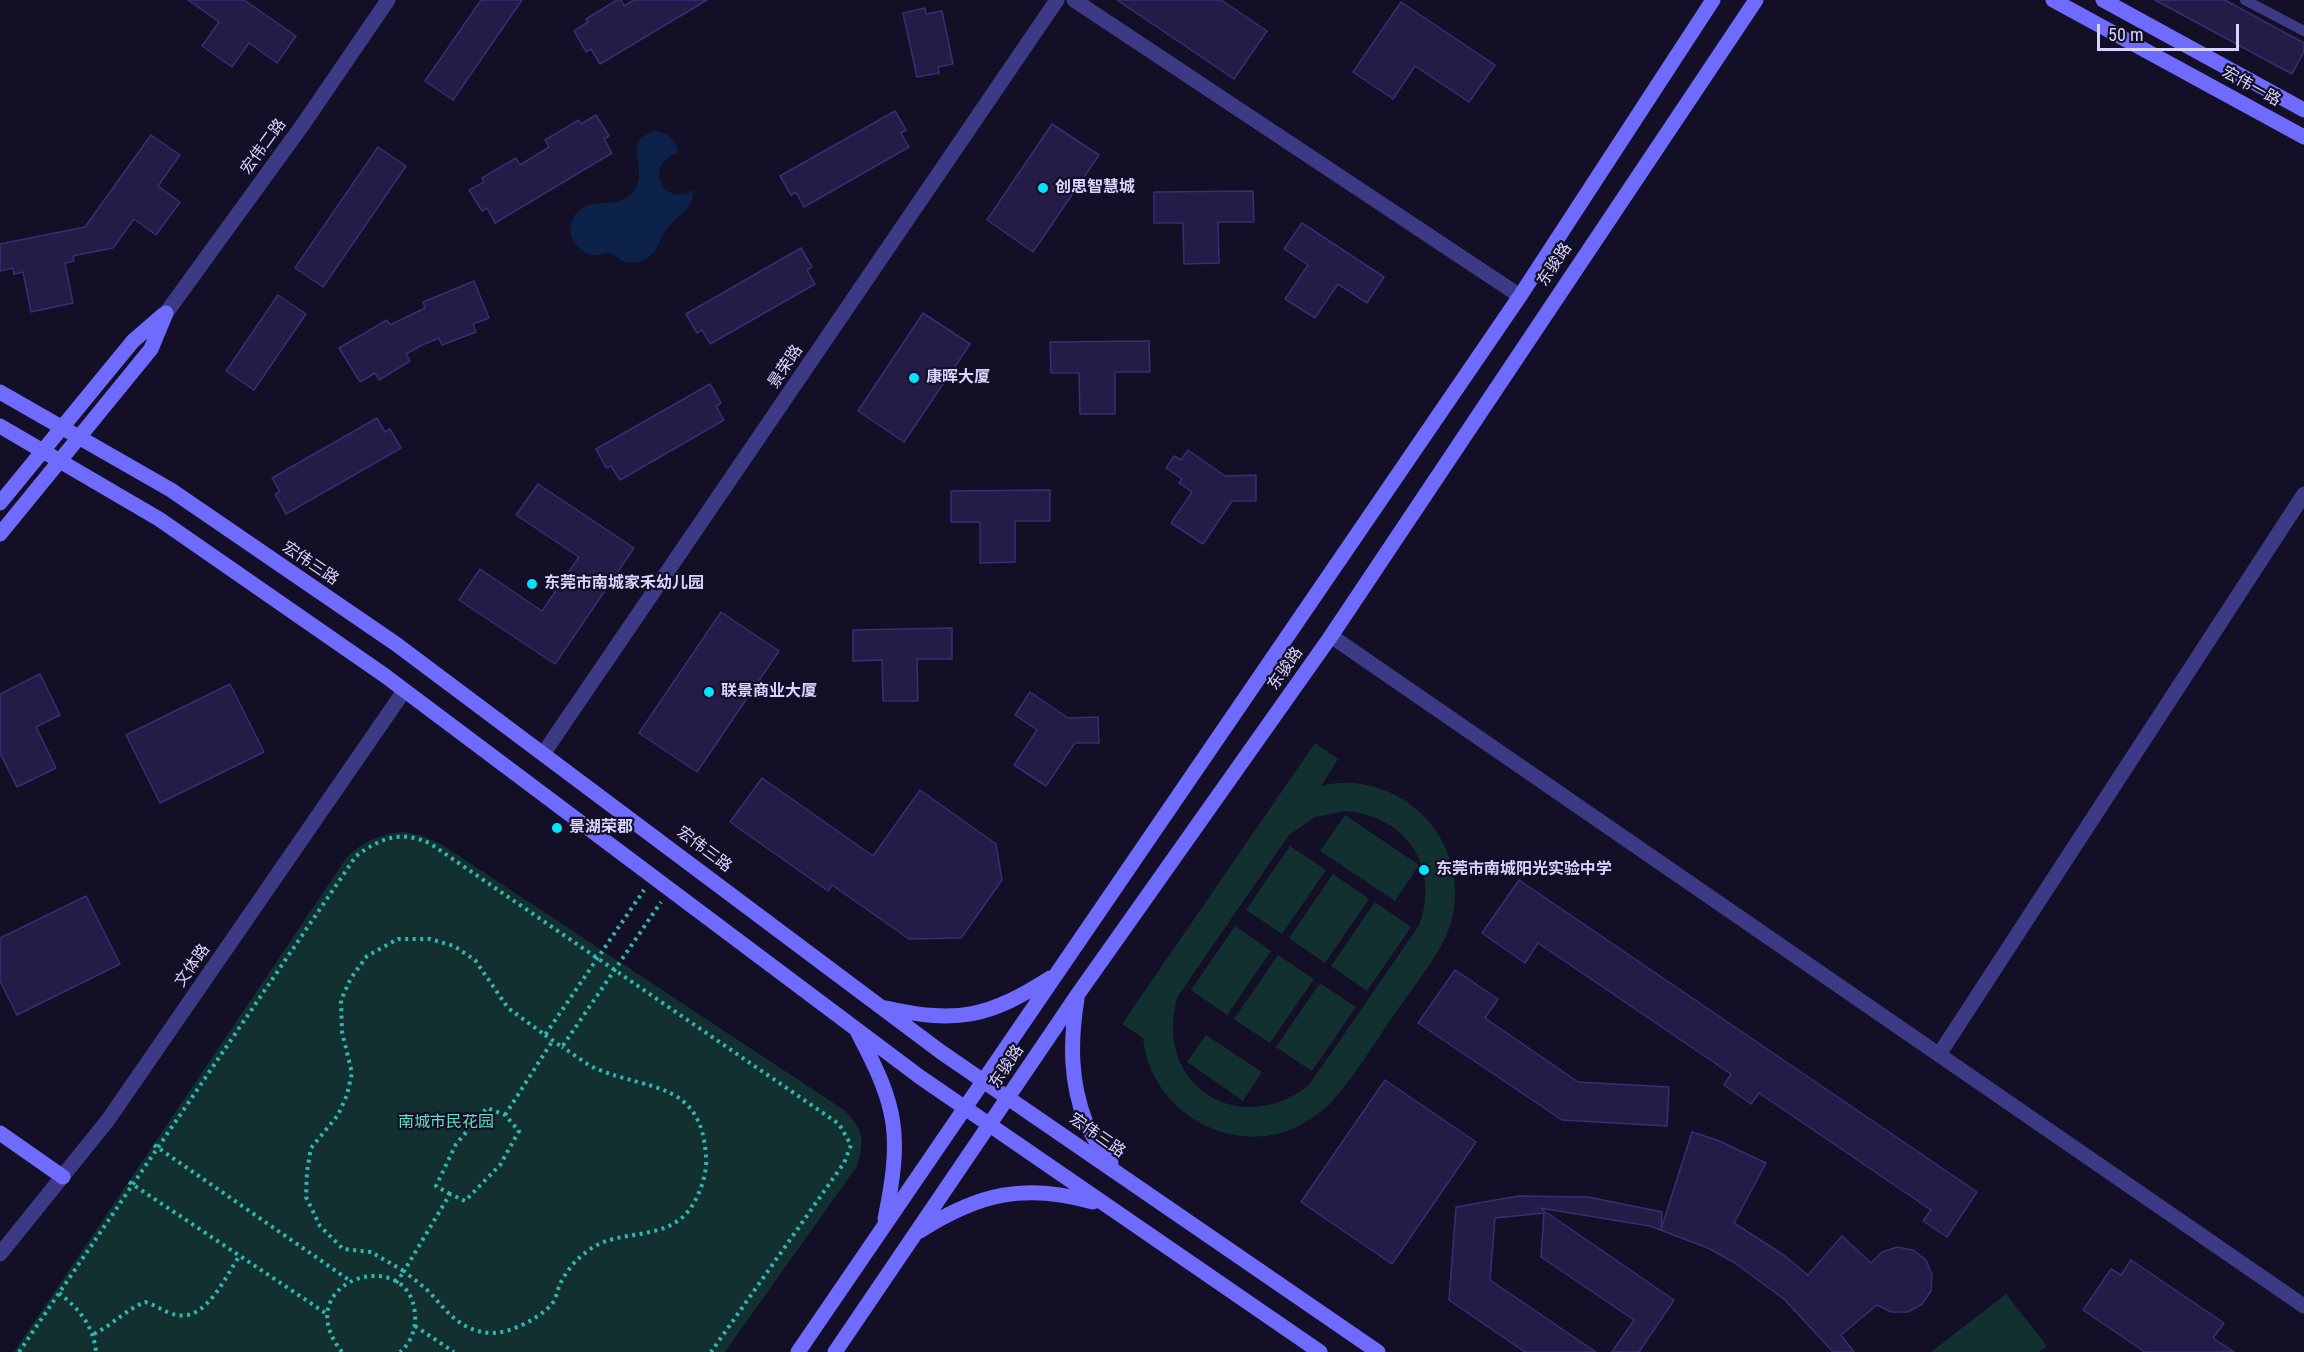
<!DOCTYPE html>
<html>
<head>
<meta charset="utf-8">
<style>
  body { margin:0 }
  #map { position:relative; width:2304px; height:1352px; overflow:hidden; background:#130f26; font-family:"Roboto Condensed",sans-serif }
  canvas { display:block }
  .scale { position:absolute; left:2097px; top:24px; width:142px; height:27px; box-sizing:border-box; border:3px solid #d9d4ff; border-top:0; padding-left:8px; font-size:18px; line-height:21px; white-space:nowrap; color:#d9d4ff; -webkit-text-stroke:4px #130f26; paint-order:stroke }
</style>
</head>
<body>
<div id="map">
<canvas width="2304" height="1352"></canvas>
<div class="scale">50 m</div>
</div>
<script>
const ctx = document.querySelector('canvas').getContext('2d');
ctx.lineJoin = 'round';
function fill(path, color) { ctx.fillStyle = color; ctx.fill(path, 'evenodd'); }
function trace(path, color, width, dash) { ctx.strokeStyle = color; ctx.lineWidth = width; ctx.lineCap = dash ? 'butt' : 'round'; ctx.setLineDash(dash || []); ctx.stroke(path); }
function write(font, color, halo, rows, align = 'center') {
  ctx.font = font + ' "Roboto Condensed","Noto Sans SC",sans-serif'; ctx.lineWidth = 4.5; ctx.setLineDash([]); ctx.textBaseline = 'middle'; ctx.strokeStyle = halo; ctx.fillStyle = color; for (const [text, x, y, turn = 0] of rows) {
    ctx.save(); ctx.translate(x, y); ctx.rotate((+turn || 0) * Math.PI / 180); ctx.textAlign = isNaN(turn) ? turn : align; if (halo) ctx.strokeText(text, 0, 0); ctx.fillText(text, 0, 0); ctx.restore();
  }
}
fill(new Path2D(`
  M1315,743L1338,759L1321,786C1352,777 1390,787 1415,808C1452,838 1466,892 1446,936C1433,964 1411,990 1393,1016C1373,1046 1353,1078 1329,1105C1312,1119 1295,1131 1272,1135C1211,1146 1149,1101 1143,1038L1122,1024ZM1346,811C1407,817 1439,865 1420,924L1309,1085C1238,1141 1151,1083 1178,996L1289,835L1315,817Z
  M1345,815L1419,865L1395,901L1320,851Z
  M405,832L423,836L441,844L844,1110C864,1131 865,1138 857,1166L725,1352H14L347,857C364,841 381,833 405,832Z
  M1290,846L1326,870L1282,934L1246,910Z
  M1333,874L1369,899L1325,963L1289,938Z
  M1375,902L1411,927L1367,991L1331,966Z
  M1235,926L1271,951L1227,1015L1191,990Z
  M1278,955L1314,979L1270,1043L1234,1019Z
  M1320,983L1356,1007L1312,1071L1276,1047Z
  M1206,1035L1262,1072L1243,1101L1187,1062Z
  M2006,1294L2047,1346L2039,1352H1931Z`), '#12302f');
fill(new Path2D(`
  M654,131C668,132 676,139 678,153C643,163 662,209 694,190C692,210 681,213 669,226C659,238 658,255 641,261C621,268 618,254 608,253C604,252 599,256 594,255C577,254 565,234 573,218C586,192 620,214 635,189C649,167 620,142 654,131Z`), '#0c2248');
const building = new Path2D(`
  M188,0H244L296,36L277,63L249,43L232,67L202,46L219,22Z
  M481,0H522L453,100L425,81Z
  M617,0H621L624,6L634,0H707L600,64L591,49L586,52L574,31L588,22L586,19Z
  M1117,0H1221L1267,31L1234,79Z
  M2155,0H2225L2304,43V52L2292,74Z
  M1401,2L1495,65L1469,102L1415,66L1393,99L1353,72Z
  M925,8L926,14L942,11L953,64L938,67L939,73L917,77L903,13Z
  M895,111L906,130L901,133L909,147L804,207L796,192L791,195L780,176Z
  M596,115L609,136L604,139L612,153L495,223L487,208L482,211L469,190L484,182L482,178L516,158L520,165L549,147L545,140L579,120L581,124Z
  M1052,124L1099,155L1033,252L987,220Z
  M151,135L180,155L158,186L180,202L156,235L134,219L113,248L73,256L74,261L65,263L73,303L31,312L23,272L14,274L13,268L0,271V244L85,227Z
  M378,147L406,166L323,287L295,268Z
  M1253,191L1254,222H1218L1219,263L1184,264L1183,223H1154V192Z
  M1302,223L1384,277L1367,303L1338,284L1315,318L1285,299L1308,265L1284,249Z
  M801,248L812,267L807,270L815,284L710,344L702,330L697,333L686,314Z
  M474,281L489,318L473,324L476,332L442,345L439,338L422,345L406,354L410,361L379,380L375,373L360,382L339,348L387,320L390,325L425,308L423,302Z
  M278,295L306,314L254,390L226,371Z
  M923,313L970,344L904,442L858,411Z
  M1149,341L1150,372H1115V414H1080L1079,373H1051L1050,342Z
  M710,384L721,403L716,406L724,420L620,480L611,466L606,468L596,449Z
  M377,418L385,432L390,429L401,448L286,514L275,494L280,492L272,478Z
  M1188,450L1225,476L1256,475V501H1232L1203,544L1171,523L1192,492L1179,483L1182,479L1166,468L1174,456L1181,460Z
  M538,484L634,548L555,664L459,600L480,569L542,611L579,557L516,515Z
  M1050,490V521H1015V562L980,563V522H951V491Z
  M721,612L779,651L697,772L639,733Z
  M952,628V659H917L918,701H883L882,660L853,661V630Z
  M40,674L60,715L36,727L56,768L17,787L0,753V694Z
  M230,684L264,752L160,803L126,735Z
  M1030,692L1068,718L1098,717L1099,743H1075L1046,786L1014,765L1037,730L1015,715Z
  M762,778L873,856L920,790L996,844L1002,880L961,938L909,939L832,885L828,891L730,822Z
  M1519,880L1977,1192L1947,1237L1923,1221L1931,1210L1759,1093L1751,1104L1724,1085L1731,1074L1538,943L1525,963L1482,933Z
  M86,896L120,964L17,1015L0,981V938Z
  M1455,970L1498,999L1485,1018L1578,1082L1669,1087L1667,1126L1562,1120L1418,1023Z
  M1385,1080L1476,1142L1392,1264L1301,1202Z
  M1692,1132L1717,1140L1766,1163L1734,1223L1785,1256L1808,1275L1842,1236L1871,1263L1882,1252L1897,1247L1913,1250L1926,1260L1932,1275L1931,1291L1922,1304L1908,1312H1891L1877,1305L1841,1335L1854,1352H1833L1785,1300L1735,1263L1708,1248L1650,1226L1540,1208L1674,1300L1639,1352H1612L1634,1320L1541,1257L1544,1213L1495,1218L1490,1280L1596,1352H1525L1449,1300L1456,1207L1518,1196L1588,1197L1662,1212L1661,1229Z
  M2131,1260L2224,1323L2213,1338L2234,1352H2145L2083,1310L2111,1269L2121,1275Z`);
fill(building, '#241b47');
trace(building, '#3b2d73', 1.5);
trace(new Path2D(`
  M545,1035L562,1047L661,902
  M505,1115L553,1040
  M154,1145L349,1280
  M129,1182L327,1314
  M450,1194L436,1186L456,1144L487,1108L505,1115L519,1131L500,1165L465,1201L450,1194L404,1271C413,1279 424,1286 432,1295C449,1314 462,1331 490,1333C509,1334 538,1319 551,1305C556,1300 557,1291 560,1284C567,1270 576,1259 589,1250C617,1229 658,1241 685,1215C698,1201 708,1174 706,1156C701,1081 650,1091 597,1069C585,1064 574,1054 562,1047
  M396,1283L404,1271L371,1252L343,1249L320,1226L306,1197L307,1171L311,1148L338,1115L347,1095L352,1073L342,1032L341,1000L351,978L367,956L398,939H430L454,946L475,960L508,1008L545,1035L644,890
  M59,1293C80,1310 93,1325 96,1352
  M415,1326L454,1352
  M94,1334C112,1325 127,1309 145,1302C156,1305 166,1313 177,1315C207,1321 226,1275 240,1255
  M19,1352L356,856C382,837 402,830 431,844L839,1124L851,1145L844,1163L711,1352
  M342,1352C285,1281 411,1242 415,1315C416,1329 411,1343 400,1352`), '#2fb8b0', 4, [3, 4.5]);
trace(new Path2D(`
  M2245,0L2304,31`), '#3d3a85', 10);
trace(new Path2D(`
  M1074,0L1520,296
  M166,313L304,123L388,0
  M1331,636L2304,1306
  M543,754L1057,0
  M1940,1053L2304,494
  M0,1254L108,1120L404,691`), '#3d3a85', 15);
trace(new Path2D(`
  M2053,0L2304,137
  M2103,0L2304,110
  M0,392L171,490L396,644L941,1052L1378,1352
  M0,426L159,519L384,675L920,1077L1320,1352
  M0,503L133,341L163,315
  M0,534L151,349L166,313
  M1077,999C1070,1042 1070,1082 1086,1123C1092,1137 1103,1151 1111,1163
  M886,1008C958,1024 989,1017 1050,978
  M858,1033C898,1108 902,1135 885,1219
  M0,1133L63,1177
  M920,1231C979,1193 1025,1183 1093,1202
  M798,1352L1520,296L1713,0
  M835,1352L1078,994L1331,636L1756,0`), '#6f6bff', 15);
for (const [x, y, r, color] of [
  [1043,188,6,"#00e5ff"],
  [914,378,6,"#00e5ff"],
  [532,584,6,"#00e5ff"],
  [709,692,6,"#00e5ff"],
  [557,828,6,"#00e5ff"],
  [1424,870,6,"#00e5ff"]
]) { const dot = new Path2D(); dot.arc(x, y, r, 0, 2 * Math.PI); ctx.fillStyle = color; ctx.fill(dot); trace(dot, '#130f26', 2); }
write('16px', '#d9d4ff', '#130f26', [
  ["宏伟一路",2251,87,29],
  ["宏伟二路",264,147,-54],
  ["东骏路",1555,265,-56],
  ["景荣路",786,367,-56],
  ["宏伟三路",310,564,34],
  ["东骏路",1286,669,-55],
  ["宏伟三路",704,850,37],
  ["文体路",193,966,-55],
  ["东骏路",1007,1067,-56],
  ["宏伟三路",1097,1136,35]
]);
write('bold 16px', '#d9d4ff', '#130f26', [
  ["创思智慧城",1055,188],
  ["康晖大厦",926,378],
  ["东莞市南城家禾幼儿园",544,584],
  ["联景商业大厦",721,692],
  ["景湖荣郡",569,828],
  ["东莞市南城阳光实验中学",1436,870]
], 'left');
write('16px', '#5fe0c0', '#130f26', [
  ["南城市民花园",446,1123]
]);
</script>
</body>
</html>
